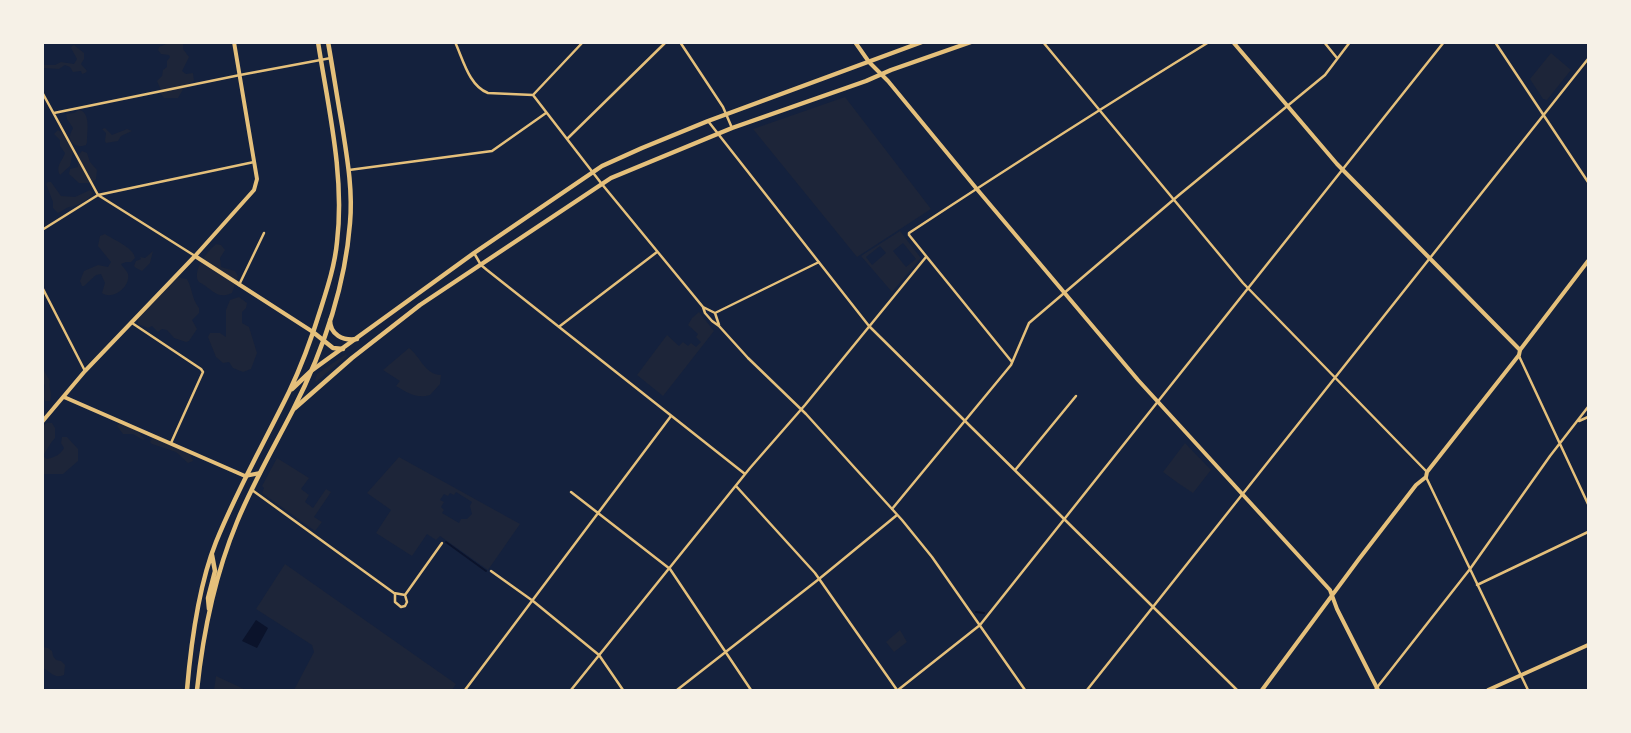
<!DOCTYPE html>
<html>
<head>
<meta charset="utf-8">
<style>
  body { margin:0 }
  #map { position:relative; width:1631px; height:733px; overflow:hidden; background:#14213d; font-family:Rubik,sans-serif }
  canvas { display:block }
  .frame { position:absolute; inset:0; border:44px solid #f6f1e7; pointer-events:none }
</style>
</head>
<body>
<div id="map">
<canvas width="1631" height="733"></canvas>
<div class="frame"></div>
</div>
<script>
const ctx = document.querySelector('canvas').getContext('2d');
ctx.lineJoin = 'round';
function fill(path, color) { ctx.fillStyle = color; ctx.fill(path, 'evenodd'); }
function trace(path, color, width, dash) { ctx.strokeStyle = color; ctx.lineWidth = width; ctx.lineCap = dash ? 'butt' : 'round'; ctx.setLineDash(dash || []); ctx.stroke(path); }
fill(new Path2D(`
  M169,43L183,44V49L189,57L182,71L186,74L193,73L194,81L185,86L178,98H164L159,91L160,88L157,81L162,76L163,70L167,67V61L170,57L169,55L161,54L158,50L159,47Z
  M74,45L84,53V59L81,64L87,71L85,73L82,74L81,71L73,72L70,67L65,65L59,69L43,68V65H55L61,62L74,64L77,59L71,48L72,46Z
  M1551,53L1571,70L1547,100L1543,99L1530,79Z
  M845,97L931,209L857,257L753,129Z
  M79,110C91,112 87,132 87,142L86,145C80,148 69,145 70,136C70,133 72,131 73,128L67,119L66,114L74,113Z
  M105,128L112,135L127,129L132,131L121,136L118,141L106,143L105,141L106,133L102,129Z
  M58,130L65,134L73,151L70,166L60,175C55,166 63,160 65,153L60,146V140L54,134Z
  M82,151L87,153L90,162L97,170L96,179L92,183H79L69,174L70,169L78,167L77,157Z
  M48,182H51L61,196L75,197L90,190L93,193C88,201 77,206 69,207C65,208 62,212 58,213L53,208V202L46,184Z
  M900,231L920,257V259L892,292L861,256ZM903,243L916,259L906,267L893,251ZM880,246L886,253L872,265L866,257Z
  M105,234C114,240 134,248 135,258L131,262H126L121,264C123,267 127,271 128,274C131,286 113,301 102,293L105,283L101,274L96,275L84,286H82L80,281L84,271L98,265L108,267L111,262L98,246L100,236Z
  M216,244L221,245L225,250L220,258L221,267L235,271L238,276L232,293C219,299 214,292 204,285C201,283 197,282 197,277C196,265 208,251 216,244Z
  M153,251L150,263L142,271L136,268L134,266L136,261L141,259L140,257L145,258Z
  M175,277L187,279C193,290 191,297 199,308V313L192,320L197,329L189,341L186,342L174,338L167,330L162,329L158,332L152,326L148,328L138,324V318L142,312Z
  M239,297L247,303L246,308L242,312V323L249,327L257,353L251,369L243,372L233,368L229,362L223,363L216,357L208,337L210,333H220L226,337V310L230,300Z
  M699,312L714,331L663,396L637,375L667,335L679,346L683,342L688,346L691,343L696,347L701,342L696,337L698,334L688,325L692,318Z
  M409,348C421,357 424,374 441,375L440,384L430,395C417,399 408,393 396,386L400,381L383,370Z
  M346,354L347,356L316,382L315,380L317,374Z
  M43,369L50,381C48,388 53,393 50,401H45L44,396L45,385L43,383Z
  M120,422L129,423L145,439L143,440L133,434H123L117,426Z
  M47,423H52L55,428V438C50,443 47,450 43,456L47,459C55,457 60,455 64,448L61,443L62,437H67L78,449V461L63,474H43V426Z
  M159,434L170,442L189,451L193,461L188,463L176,452L152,444L150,442L154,435Z
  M1185,443L1211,470L1193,493L1178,483L1163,472Z
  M399,457L520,524L488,570L440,536L436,540L427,534L412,556L376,533L391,510L367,493ZM456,492L472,502L470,506L472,514L467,519H461L459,523L442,513L444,510L441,507L444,502L440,500L444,494L448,496L450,493L454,495Z
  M277,458L309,478L301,489L309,495L305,502L313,508L326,489L331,492L314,517L322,522L315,531L262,493L264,488L262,486Z
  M285,564L456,684L452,690H294L314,652L312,645L256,609Z
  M900,630L907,642L894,652L886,642Z
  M43,647L48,648L52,651L53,656L56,660L61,661L65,665L64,675C54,679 51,672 43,668Z
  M216,676L246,690H214Z`), '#1d2539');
fill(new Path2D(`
  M256,620L268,628L257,648L242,641Z`), '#0b132b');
trace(new Path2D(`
  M446,542L486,571
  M976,612L984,613`), '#0b132b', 2);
trace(new Path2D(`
  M455,42C463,59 469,86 488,93L533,95
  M680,42L723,107L732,128
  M1043,42L1243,283L1427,472
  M1324,42L1337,58
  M1495,42L1588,182
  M42,92L98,195L195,256
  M533,95L601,183L703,307L715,313L719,325
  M533,95L583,42
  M54,113L240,75L331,58
  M708,121L869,326L1237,690
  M567,139L666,42
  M349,170L492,151L546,113
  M42,230L98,195L254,162
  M474,253L481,265L487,270L745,474
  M239,285L264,233
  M42,287L85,371
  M703,307L705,313L712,321L719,326L748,358L806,414L902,520L932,557L1025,690
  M715,313L819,262
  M132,323L201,369L203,372L171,443
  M560,326L657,252
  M1519,356L1588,504
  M1012,362L909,235V233C1008,168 1108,104 1209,42
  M1579,421L1588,417
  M1016,469L1076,396
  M1426,477L1528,690
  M736,486L815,573L897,690
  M252,490L394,593L405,595L442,543
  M571,492L670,569L751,690
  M892,509L1011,365L1029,323L1179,195L1325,75L1350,42
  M491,571L533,601L599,655L623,690
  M1477,585L1588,532
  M395,594V602L401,607L405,606L407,602L405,595
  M465,690L671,416
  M571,690L750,468L805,405L926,257
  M677,690L819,579L897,515
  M898,690L980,625L1444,42
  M1087,690L1588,59
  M1375,690L1470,569L1550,456L1588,407`), '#e5c07b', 2.5);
trace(new Path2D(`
  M1233,42L1337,164L1520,350
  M195,256L313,332
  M64,397L245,476L260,473
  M42,422L85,371L195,256L254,190L257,179L234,42
  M1488,690L1588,645`), '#e5c07b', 4);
trace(new Path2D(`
  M855,42L869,62L888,81L976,188L1138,380L1330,590L1337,609L1378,690
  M1262,690L1359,559L1416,485L1426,477L1427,472L1519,355L1520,350L1588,261`), '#e5c07b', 4);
trace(new Path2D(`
  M311,371L474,253L602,166L642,148L708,121L922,42
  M295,408L352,358L420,305L611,178L732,128L866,81L891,70L971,42`), '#e5c07b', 4.5);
trace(new Path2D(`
  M330,320C330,335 343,341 357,339
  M313,332L333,348L343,349
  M292,389L310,372
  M209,609L208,598L215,571L212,555
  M187,690C191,643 198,587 216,542C237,490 264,443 289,392C302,365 312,337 321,308C328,286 335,264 337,242C345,176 328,107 318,42
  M197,690C203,633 215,575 237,522C253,483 274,447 293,410C322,353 345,287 350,223C353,190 347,157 342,125C337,97 333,70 328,42`), '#e5c07b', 4.5);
</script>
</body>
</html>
